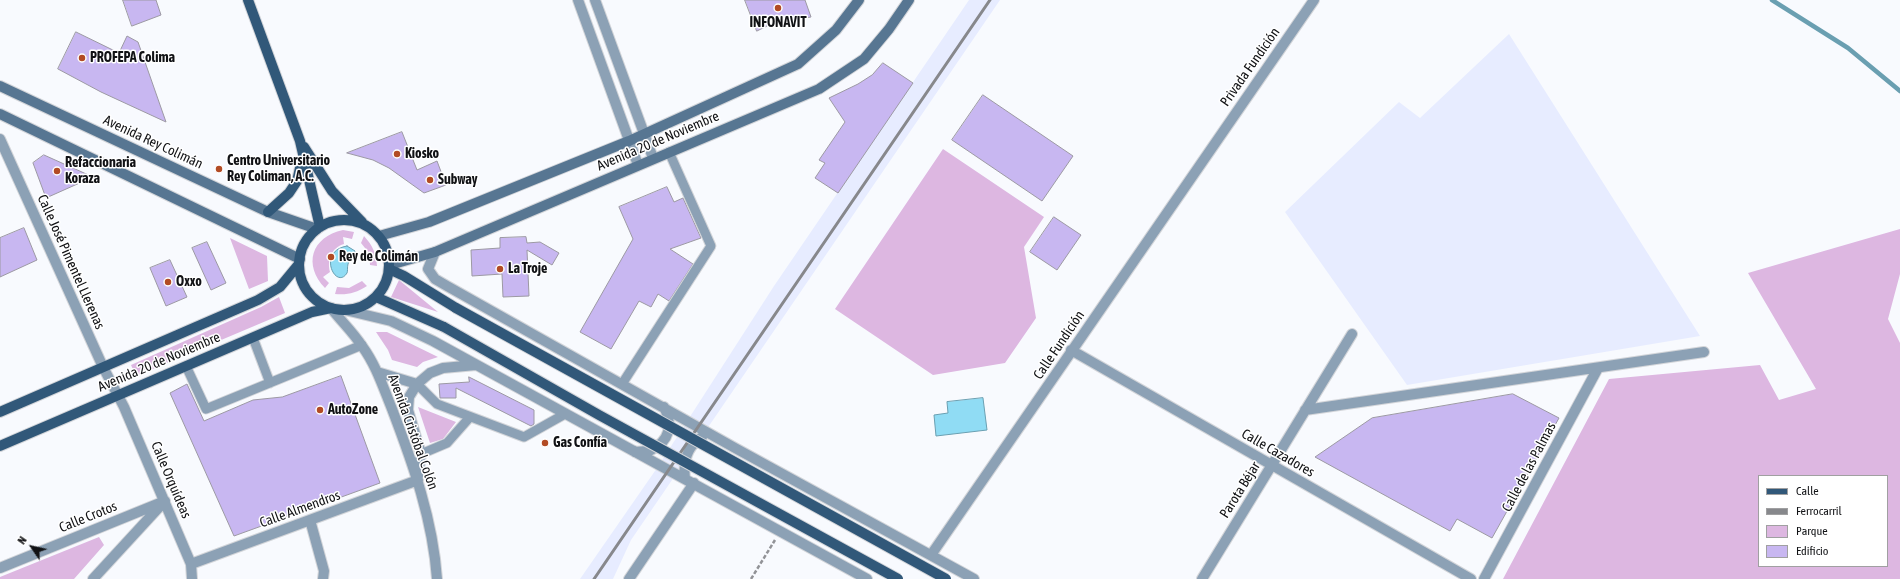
<!DOCTYPE html>
<html>
<head>
<meta charset="utf-8">
<style>
  body { margin:0 }
  #map { position:relative; width:1900px; height:579px; overflow:hidden; background:#f8fafe; font-family:"Asap Condensed",sans-serif }
  canvas { display:block }
  .legend { position:absolute; left:1758px; top:475px; width:130px; height:92px; box-sizing:border-box; background:#fff; border:1px solid #a0a0a1; margin:0; padding:5px 7px; list-style:none; font-size:12px; color:#111215 }
  .legend li { display:flex; align-items:center; gap:8px; height:20px }
  .legend b { width:20px; border:1px solid #a0a0a1 }
  .north { position:absolute; left:12px; top:527px; width:40px; height:40px; -webkit-text-stroke:3px #fff; paint-order:stroke; rotate:304deg; font-size:11px; font-weight:700; line-height:16px; text-align:center; color:#111215 }
  .north::after { content:''; display:block; margin:auto; width:14px; height:18px; background:#111215; clip-path:polygon(50% 0,100% 100%,50% 72%,0 100%) }
</style>
</head>
<body>
<div id="map">
<canvas width="1900" height="579"></canvas>
<ul class="legend">
<li><b style="height:5px;background:#315879"></b>Calle</li>
<li><b style="height:5px;background:#87888c"></b>Ferrocarril</li>
<li><b style="height:11px;background:#ddb7e1"></b>Parque</li>
<li><b style="height:11px;background:#c8b7f1"></b>Edificio</li>
</ul>
<div class="north">N</div>
</div>
<script>
const ctx = document.querySelector('canvas').getContext('2d');
ctx.lineJoin = 'round';
function fill(path, color) { ctx.fillStyle = color; ctx.fill(path, 'evenodd'); }
function trace(path, color, width, dash) { ctx.strokeStyle = color; ctx.lineWidth = width; ctx.lineCap = dash ? 'butt' : 'round'; ctx.setLineDash(dash || []); ctx.stroke(path); }
function write(font, color, halo, rows, align = 'center') {
  ctx.font = font + ' "Asap Condensed",sans-serif'; ctx.lineWidth = 3; ctx.setLineDash([]); ctx.textBaseline = 'middle'; ctx.strokeStyle = halo; ctx.fillStyle = color; for (const [text, x, y, turn = 0] of rows) {
    ctx.save(); ctx.translate(x, y); ctx.rotate((+turn || 0) * Math.PI / 180); ctx.textAlign = isNaN(turn) ? turn : align; if (halo) ctx.strokeText(text, 0, 0); ctx.fillText(text, 0, 0); ctx.restore();
  }
}
fill(new Path2D(`
  M969,0H1000L631,540L613,579H580L657,468L774,286Z
  M1509,34L1700,336L1407,385L1285,212L1399,102L1420,118Z`), '#e7ecff');
fill(new Path2D(`
  M943,149L1044,217L1024,247L1036,318L1005,363L933,375L835,309Z
  M1900,229V274L1888,319L1900,343V579H1503L1609,379L1760,365L1779,400L1816,389L1748,273ZM1759,476H1887V566H1759Z
  M343,230L354,232L352,239L343,237L344,244C331,248 327,260 330,272L323,277L329,283L325,288C303,265 311,237 343,230Z
  M364,236C373,246 376,253 377,266L370,265L369,253L361,243Z
  M230,238L267,256L268,281L249,289Z
  M399,280L438,312L391,297Z
  M362,281L367,286C356,293 348,295 335,294L337,287L349,288Z
  M279,297L285,313L136,376L131,365L261,307Z
  M376,332H387L438,357L423,362L417,367L392,360L388,350Z
  M418,407L456,422L443,439L430,443Z
  M99,537L104,545L74,579H0V577Z`), '#ddb7e1');
const water = new Path2D(`
  M347,246L355,251C354,257 349,259 348,264C347,268 348,271 347,273C336,291 316,251 347,246Z
  M983,398L987,430L936,436L934,415L948,413L947,402Z`);
fill(water, '#90dcf4');
trace(water, '#6a9fb1', 1);
trace(new Path2D(`
  M1772,0L1848,48L1900,91`), '#6a9fb1', 4.5);
const building = new Path2D(`
  M123,0H156L161,15L132,26Z
  M745,0H805L811,17L773,23L757,31Z
  M76,32L119,53L127,36L138,42L166,122L101,92L58,69Z
  M883,63L913,83L838,193L815,178L825,163L819,160L845,122L829,98L858,84L872,75Z
  M983,95L1073,156L1042,201L952,140Z
  M402,132L417,170L437,161L446,185L424,193L389,168L373,160L347,153Z
  M44,155L93,177L46,198L33,163Z
  M667,187L674,202L683,198L701,238L670,249L693,264L669,301L658,294L651,307L639,301L611,349L580,332L633,239L619,207Z
  M1054,217L1081,235L1057,270L1030,252Z
  M24,228L37,260L0,277V238Z
  M526,237L527,243L540,242L559,253L552,265L527,250L529,296L503,297L502,274L472,276L471,250L500,248V238Z
  M207,242L226,283L211,290L192,248Z
  M170,260L187,297L166,306L150,268Z
  M341,376L380,483L234,536L170,393L187,384L204,421L253,400L282,397Z
  M469,377L534,410V424L531,426L456,388V398H440L439,384L469,382Z
  M1513,394L1559,418L1492,538L1457,519L1450,531L1315,457L1372,418Z`);
fill(building, '#c8b7f1');
trace(building, '#9c99a3', 1);
const service = new Path2D(`
  M253,338L270,383
  M186,366L206,409L362,345
  M417,384L437,404L524,437L565,414
  M622,384L711,246L669,152
  M421,454L447,443L470,417`);
const minor = new Path2D(`
  M0,139L103,367L124,407L191,564L192,579
  M435,252L428,269L435,279L447,286L735,448L974,579
  M331,308C341,321 353,332 362,346C376,365 383,387 392,409C413,464 433,520 437,579
  M345,310L391,321L433,341L867,579
  M1071,350L1471,579
  M377,372L417,384
  M1305,410L1704,352
  M635,452C640,451 646,452 651,450C670,441 673,425 664,407
  M418,476L421,454L408,410L409,397L417,384L430,373L443,368L476,365
  M685,478C683,462 687,446 702,437
  M310,520L324,571L323,579
  M931,555L1314,0
  M191,564L418,480
  M0,568L165,501
  M93,579L162,504
  M629,579L694,483
  M1202,579L1352,334
  M1484,579L1598,368`);
const tertiary = new Path2D(`
  M578,0L638,165
  M595,0L653,158`);
const secondary = new Path2D(`
  M0,86L268,212L317,229
  M0,114L300,259
  M379,236L429,222L629,141L798,64L836,30L859,0
  M390,265L435,252L819,89L864,59L889,29L909,0`);
const primary = new Path2D(`
  M248,0L300,141L320,227
  M304,147L332,191L362,222
  M268,212L289,193L297,181L302,159
  M299 265a45 45 0 1 1 90 0a45 45 0 1 1-90 0Z
  M389,269L404,276L456,308
  M376,297L444,327
  M0,412L258,300L280,287L299,264
  M0,446L312,312L331,308`);
trace(service, '#d3d5d9', 11);
trace(minor, '#d3d5d9', 12);
trace(tertiary, '#d3d5d9', 12);
trace(secondary, '#d3d5d9', 12);
trace(primary, '#d3d5d9', 12);
trace(new Path2D(`
  M751,579L775,540`), '#929397', 2.5, [4, 2]);
trace(service, '#8ca1b5', 9);
trace(minor, '#8ca1b5', 10);
trace(tertiary, '#8ca1b5', 10);
trace(secondary, '#577692', 10);
trace(primary, '#315879', 10);
trace(new Path2D(`
  M594,579L990,0`), '#87888c', 3);
const primaryBridge = new Path2D(`
  M456,308L946,579
  M444,327L599,415L898,579`);
trace(primaryBridge, '#d3d5d9', 12, []);
trace(primaryBridge, '#315879', 10);
for (const [x, y, r, color] of [
  [778,8,4,"#b24b24"],
  [82,58,4,"#b24b24"],
  [397,154,4,"#b24b24"],
  [219,169,4,"#b24b24"],
  [57,171,4,"#b24b24"],
  [430,180,4,"#b24b24"],
  [331,257,4,"#b24b24"],
  [500,269,4,"#b24b24"],
  [168,282,4,"#b24b24"],
  [320,410,4,"#b24b24"],
  [545,443,4,"#b24b24"]
]) { const dot = new Path2D(); dot.arc(x, y, r, 0, 2 * Math.PI); ctx.fillStyle = color; ctx.fill(dot); trace(dot, '#fff', 1.5); }
write('bold 14px', '#111215', '#fff', [
  ["INFONAVIT",778,23,"center"],
  ["PROFEPA Colima",90,58],
  ["Kiosko",405,154],
  ["Centro Universitario",227,161],
  ["Rey Coliman, A.C.",227,177],
  ["Refaccionaria",65,163],
  ["Koraza",65,179],
  ["Subway",438,180],
  ["Rey de Colimán",339,257],
  ["La Troje",508,269],
  ["Oxxo",176,282],
  ["AutoZone",328,410],
  ["Gas Confía",553,443]
], 'left');
write('14px', '#111215', '#fff', [
  ["Privada Fundición",1250,67,-55],
  ["Avenida 20 de Noviembre",658,141,-23],
  ["Avenida Rey Colimán",153,142,25],
  ["Calle José Pimentel Llerenas",71,262,66],
  ["Calle Fundición",1059,345,-56],
  ["Avenida 20 de Noviembre",159,362,-23],
  ["Avenida Cristóbal Colón",413,432,70],
  ["Calle Cazadores",1278,453,30],
  ["Calle de las Palmas",1529,467,-62],
  ["Calle Orquídeas",171,480,67],
  ["Parota Béjar",1240,490,-58],
  ["Calle Almendros",300,509,-20],
  ["Calle Crotos",88,517,-22]
]);
</script>
</body>
</html>
